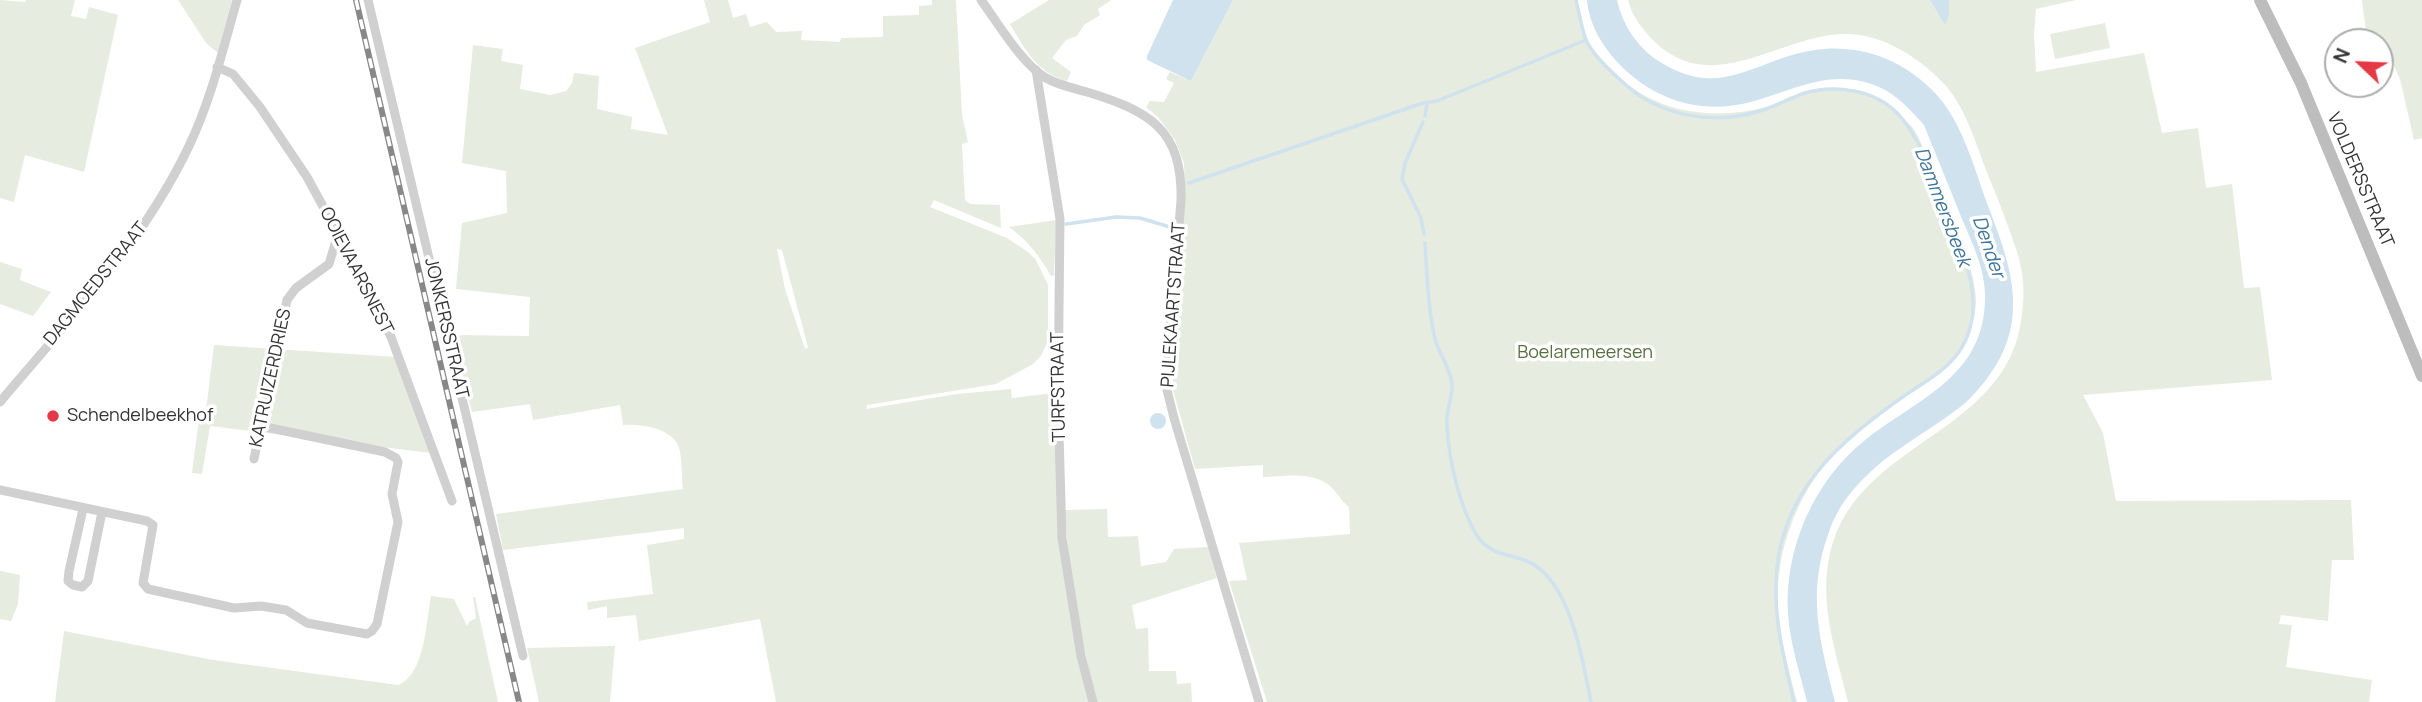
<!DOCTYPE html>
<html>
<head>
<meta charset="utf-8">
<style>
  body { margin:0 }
  #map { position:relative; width:2422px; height:702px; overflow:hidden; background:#fff; font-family:Manrope,sans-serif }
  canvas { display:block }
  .north { position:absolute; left:2324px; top:28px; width:70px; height:70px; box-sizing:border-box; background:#fff; border:2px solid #adadad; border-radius:50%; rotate:293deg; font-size:19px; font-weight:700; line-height:28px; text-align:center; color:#333 }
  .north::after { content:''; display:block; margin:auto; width:24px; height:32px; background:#e63946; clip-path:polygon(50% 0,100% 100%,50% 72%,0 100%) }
</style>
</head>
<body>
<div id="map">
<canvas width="2422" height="702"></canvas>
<div class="north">N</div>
</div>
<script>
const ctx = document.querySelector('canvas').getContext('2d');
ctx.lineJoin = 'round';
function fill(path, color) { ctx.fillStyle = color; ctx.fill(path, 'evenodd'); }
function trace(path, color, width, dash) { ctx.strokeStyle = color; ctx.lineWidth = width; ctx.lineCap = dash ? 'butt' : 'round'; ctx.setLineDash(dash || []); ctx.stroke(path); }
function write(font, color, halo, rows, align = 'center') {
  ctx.font = font + ' Manrope,sans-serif'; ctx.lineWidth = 7; ctx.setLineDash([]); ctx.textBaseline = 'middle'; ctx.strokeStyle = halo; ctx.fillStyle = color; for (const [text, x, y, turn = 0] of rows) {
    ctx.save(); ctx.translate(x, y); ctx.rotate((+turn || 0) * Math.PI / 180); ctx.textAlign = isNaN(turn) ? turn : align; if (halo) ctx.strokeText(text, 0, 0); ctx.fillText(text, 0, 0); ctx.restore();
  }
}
fill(new Path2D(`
  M0,0L25,2L26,0H75L71,16L86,19L89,7L118,15L84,172L25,155L14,202L0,198Z
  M178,0H232L218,53L206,43Z
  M704,0H728L733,18L746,14L750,27L767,22L776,32L802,31L801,40L840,42L841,38L883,37V16L919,15V6L932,5V0H956L962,115L968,142L962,144L965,200L970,204L1000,205L1001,228L934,200L930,207L1007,238L1028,252L1036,260L1048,285V341L1041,356L1033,364L996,384L867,405L866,409L957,394L1011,389L1012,398L1054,393L1059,542L1089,702H776L760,619L639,641L636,615L607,618V606L588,610L587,602L653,594L647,545L684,539V528L503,550L496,514L683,489C682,479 682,453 678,445C669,427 639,424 623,425L620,405L533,420L530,404L472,412L453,335L529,336L530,297L456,289L462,223L507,213L506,171L462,163L473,45L503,49L501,61L523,65L520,89L550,95L566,91L572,83L574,73L599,76L597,109L632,117L631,129L668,135L635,48L710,22ZM777,249L782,250L808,347L805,349L785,289Z
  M1049,0H1111L1098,9L1100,15L1084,25L1077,36L1066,40L1052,58L1071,72L1067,81C1038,74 1024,48 1010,24Z
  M1233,0H1576C1579,35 1592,50 1616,74C1655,113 1713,121 1766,107C1778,103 1789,96 1802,93C1838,85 1868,87 1897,114C1902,118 1909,123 1913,128C1920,138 1924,152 1929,163C1943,195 1976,267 1976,300C1975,368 1906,391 1861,427C1806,471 1771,546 1779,618C1782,646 1790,674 1797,702H1267L1229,581L1247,580L1239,543L1350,534L1349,507C1341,501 1337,492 1330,486C1312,471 1285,476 1263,477V465L1195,469L1173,390V362L1185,192L1184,163L1175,140L1158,117L1146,107L1150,101L1164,102L1174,83L1166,79L1170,72L1191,81Z
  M1628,0H1930L1945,24L1949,16V0H2076L2036,9L2034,34L2036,72L2144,53L2162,133L2198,128L2206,188L2232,184L2244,288L2260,287L2272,380L2083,395L2103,433L2116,501L2351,500L2354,560H2332L2328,621L2281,615L2279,624L2292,625L2286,667L2372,680L2369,702H1848C1835,649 1816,596 1833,542C1865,443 2000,432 2020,327C2025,301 2025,277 2017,252C2008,224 1997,197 1986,170C1976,143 1966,110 1947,87C1923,60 1885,35 1849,34C1782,32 1714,100 1654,41C1642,29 1632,16 1628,0Z
  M2362,0H2422V138L2414,140L2400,79L2379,33L2367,40Z
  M2105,23L2110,48L2055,59L2050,34Z
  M1056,220L1054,275L1051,276C1039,255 1028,241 1009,227Z
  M0,262L22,269L20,280L51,292L33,316L0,304Z
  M214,345L396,357L431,453L210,426L202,474L192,473L199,419H205Z
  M1107,509L1108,537L1138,536L1141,566L1166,562L1174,549L1208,547L1217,578L1132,605L1136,629L1148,628L1149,671H1176L1177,684L1191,683L1192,702H1096C1082,639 1068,575 1065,510Z
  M0,571L20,575L18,604L11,621L0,619Z
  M431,596L454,599L467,626L469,622L476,618L473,597H475L498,702H55L64,631L213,660L398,685C425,675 426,622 431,596Z
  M615,646L610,702H539L527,648Z`), '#e6ecdf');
fill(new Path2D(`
  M1173,0H1233L1191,81L1147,60V56Z
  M1587,0H1617C1622,23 1635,44 1654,58C1724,106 1757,54 1824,49C1865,46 1903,61 1932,90C1962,119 1974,168 1988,206C2012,268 2031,322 1986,380C1979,388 1972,397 1964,404C1939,424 1910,440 1884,460C1860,480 1839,502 1829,532C1806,594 1820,641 1835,702H1807C1800,673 1790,644 1788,614C1784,549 1814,481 1864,441C1916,399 1984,378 1985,299C1986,269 1971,241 1960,214C1948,184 1936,155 1924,125C1913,113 1900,98 1885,90C1836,65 1798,89 1751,102C1702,115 1656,101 1620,65C1603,47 1589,25 1587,0Z
  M1930,0H1949V16L1945,25Z
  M1150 421a8 8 0 1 1 16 0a8 8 0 1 1-16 0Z`), '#cfe2ee');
trace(new Path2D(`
  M1576,0C1579,12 1581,25 1585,37C1592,56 1612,72 1627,86C1663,117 1715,125 1760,111C1775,107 1790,98 1805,93C1835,84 1874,90 1896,112C1925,140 1949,215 1963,254C1975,287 1980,327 1955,357C1942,373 1921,384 1904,396C1847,436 1793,480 1779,553C1770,606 1782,651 1794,702
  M1425,116L1427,104
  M1423,122L1405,163L1402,179L1421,218L1424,234
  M1189,183L1423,103L1437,101L1586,40
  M1066,224L1116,217L1140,218L1170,227
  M1425,243C1427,275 1428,308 1435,339C1439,354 1451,369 1452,384C1453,398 1445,412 1447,426C1449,460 1459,505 1476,534C1492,560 1517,552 1536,566C1572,591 1583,662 1591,702`), '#cfe2ee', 3.5);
trace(new Path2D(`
  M368,0L523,656
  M981,0C998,23 1022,64 1046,78C1058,85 1073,88 1087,92C1149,111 1183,129 1181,201L1167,367V390L1174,418L1259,702
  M217,67L233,74L260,107L307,177L338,234L391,337L452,501
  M1036,70L1060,219L1058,399L1062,538L1081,656L1093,702
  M0,402C68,321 143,243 189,146C211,100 223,49 237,0
  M254,459L287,300L296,288L329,264L338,234
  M0,490L147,521L153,525L143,583L148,589L234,608L261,606L286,610L307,623L367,634L372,631L377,624L398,522L392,494L398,462L396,458L385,452L261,426
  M83,509L69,571L68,581L73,585L82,587L88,581L102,512`), '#d0d0d0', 9);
trace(new Path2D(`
  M2260,0L2301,83L2422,376`), '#bdbdbd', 12);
const rail = new Path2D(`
  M356,0L519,702`);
trace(rail, '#888', 6);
trace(rail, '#fff', 3.5, [10]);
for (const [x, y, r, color] of [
  [53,416,7,"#e63946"]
]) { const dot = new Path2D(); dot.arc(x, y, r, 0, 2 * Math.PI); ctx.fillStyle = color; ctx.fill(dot); trace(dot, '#fff', 2.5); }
write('18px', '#333', '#fff', [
  ["VOLDERSSTRAAT",2360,180,67],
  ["OOIEVAARSNEST",356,271,63],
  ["DAGMOEDSTRAAT",96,284,-51],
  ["PIJLEKAARTSTRAAT",1174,305,-86],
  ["JONKERSSTRAAT",446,328,77],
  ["KATRUIZERDRIES",271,378,-78],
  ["TURFSTRAAT",1059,387,-91]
]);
write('18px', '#56703f', '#fff', [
  ["Boelaremeersen",1585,353]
]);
write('18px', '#333', '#fff', [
  ["Schendelbeekhof",67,416]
], 'left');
write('italic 19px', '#3f7597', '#fff', [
  ["Dammersbeek",1942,207,69],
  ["Dender",1988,247,71]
]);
</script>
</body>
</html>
